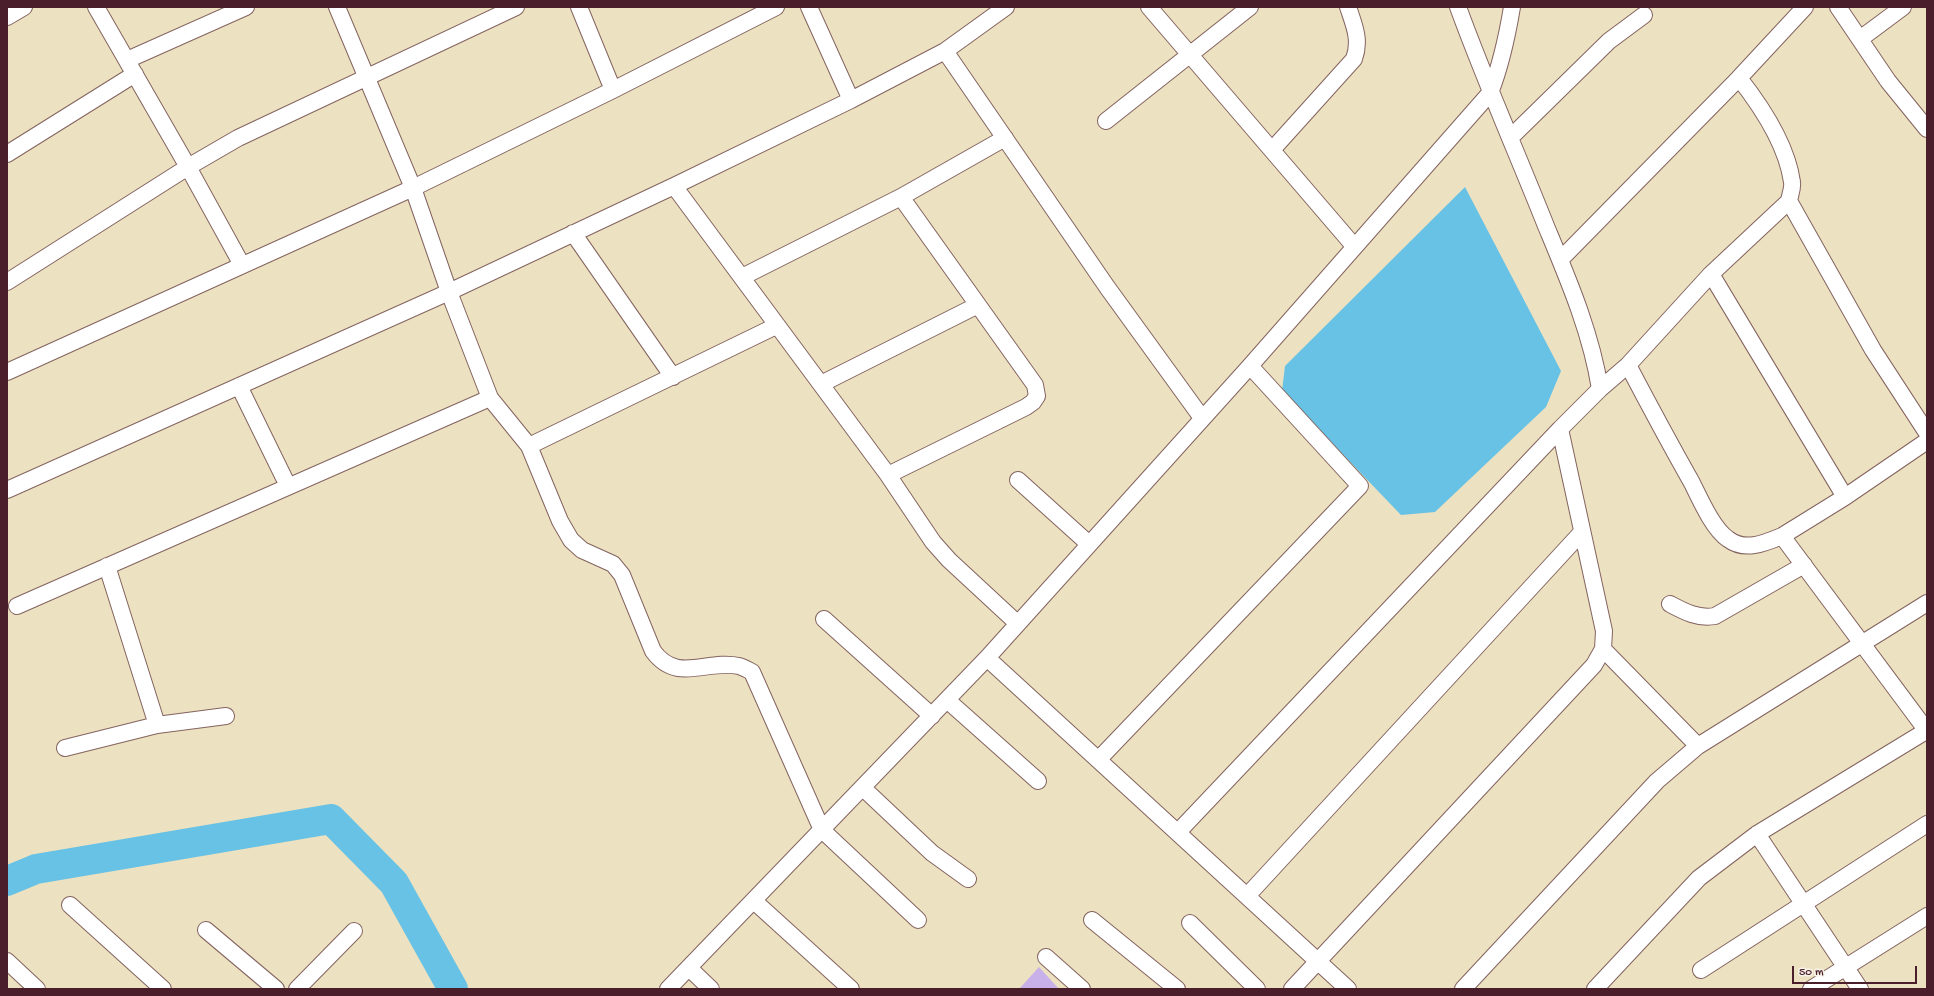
<!DOCTYPE html>
<html>
<head>
<meta charset="utf-8">
<style>
  body { margin:0 }
  #map { position:relative; width:1934px; height:996px; overflow:hidden; background:#ece1c0; font-family:"Gochi Hand",sans-serif }
  canvas { display:block }
  .frame { position:absolute; inset:0; border:8px solid #4a1f2b; pointer-events:none }
  .scale { position:absolute; left:1792px; top:966px; width:125px; height:18px; box-sizing:border-box; border:2px solid #4a1f2b; border-top:0; padding-left:5px; font-size:12px; line-height:14px; white-space:nowrap; color:#4a1f2b; -webkit-text-stroke:3px #f7f3e8; paint-order:stroke }
</style>
</head>
<body>
<div id="map">
<canvas width="1934" height="996"></canvas>
<div class="frame"></div>
<div class="scale">50 m</div>
</div>
<script>
const ctx = document.querySelector('canvas').getContext('2d');
ctx.lineJoin = 'round';
function fill(path, color) { ctx.fillStyle = color; ctx.fill(path, 'evenodd'); }
function trace(path, color, width, dash) { ctx.strokeStyle = color; ctx.lineWidth = width; ctx.lineCap = dash ? 'butt' : 'round'; ctx.setLineDash(dash || []); ctx.stroke(path); }
fill(new Path2D(`
  M1465,187L1561,371L1546,407L1435,512L1401,515L1282,391L1285,366Z`), '#68c2e5');
trace(new Path2D(`
  M7,881L36,869L331,819L394,883L453,989`), '#68c2e5', 30);
fill(new Path2D(`
  M1039,967L1059,989H1019Z`), '#c8b1e8');
const street = new Path2D(`
  M96,7L188,167L242,265
  M337,7L413,188L449,292L490,398L529,446L560,521L571,540L582,550L613,564L622,575L653,651C677,684 706,659 739,666C743,667 748,670 752,672L822,830L918,920
  M579,7L613,90
  M809,7L851,100
  M1149,7L1354,246
  M1458,7C1485,81 1517,153 1546,226C1568,279 1591,332 1600,389
  M1838,7L1888,81L1927,129
  M7,17L24,7
  M1860,39L1903,7
  M945,51L1107,287L1202,418
  M127,60L246,7
  M1106,121L1250,7
  M1510,138L1609,41L1644,15
  M1272,150L1354,59C1361,40 1354,25 1348,7
  M7,154L135,74
  M674,186L888,475L933,542L949,560L1017,623
  M1789,201L1873,350L1927,433
  M573,233L673,377
  M1560,260L1739,78
  M1711,274L1845,497
  M742,277L901,197L1005,138
  M7,282L188,167L238,138L516,7
  M1628,365C1649,405 1670,444 1692,483C1700,499 1713,529 1728,539C1745,552 1765,543 1782,536
  M7,372L413,188L613,90L776,7
  M821,384L978,305
  M239,386L288,486
  M1927,441L1845,497L1782,536L1927,731
  M529,446L776,326
  M888,475L1026,407L1033,402L1037,396L1035,385L901,197
  M1018,480L1089,544
  M7,490L449,292L674,186L851,100L945,51L1006,7
  M107,566L157,725
  M1670,604C1685,612 1698,619 1715,616L1804,565
  M17,606L490,398
  M824,619L932,716
  M1603,649L1698,746
  M947,700L1038,781
  M65,748L157,725L226,716
  M1098,760L1360,486L1250,366
  M863,788L932,853L968,879
  M1178,832L1560,429L1600,389L1628,365L1711,274L1789,201C1790,195 1793,188 1792,182C1787,146 1761,106 1739,78L1805,7
  M1757,834L1860,989
  M1247,896L1581,533
  M754,901L851,989
  M70,905L163,989
  M1092,920L1177,989
  M1190,923L1257,989
  M206,930L276,989
  M1046,957L1082,989
  M7,961L37,989
  M689,968L711,989
  M1701,970L1927,824
  M297,989L354,931
  M668,989L987,658
  M1292,989L1594,665L1603,649L1604,631L1560,429
  M1348,989L987,658L1250,366L1490,93C1501,65 1507,37 1512,7
  M1463,989L1657,781L1698,746L1927,603
  M1595,989L1699,878L1757,834L1926,731
  M1811,989L1927,916`);
trace(street, '#83635f', 18);
trace(street, '#fff', 16);
</script>
</body>
</html>
